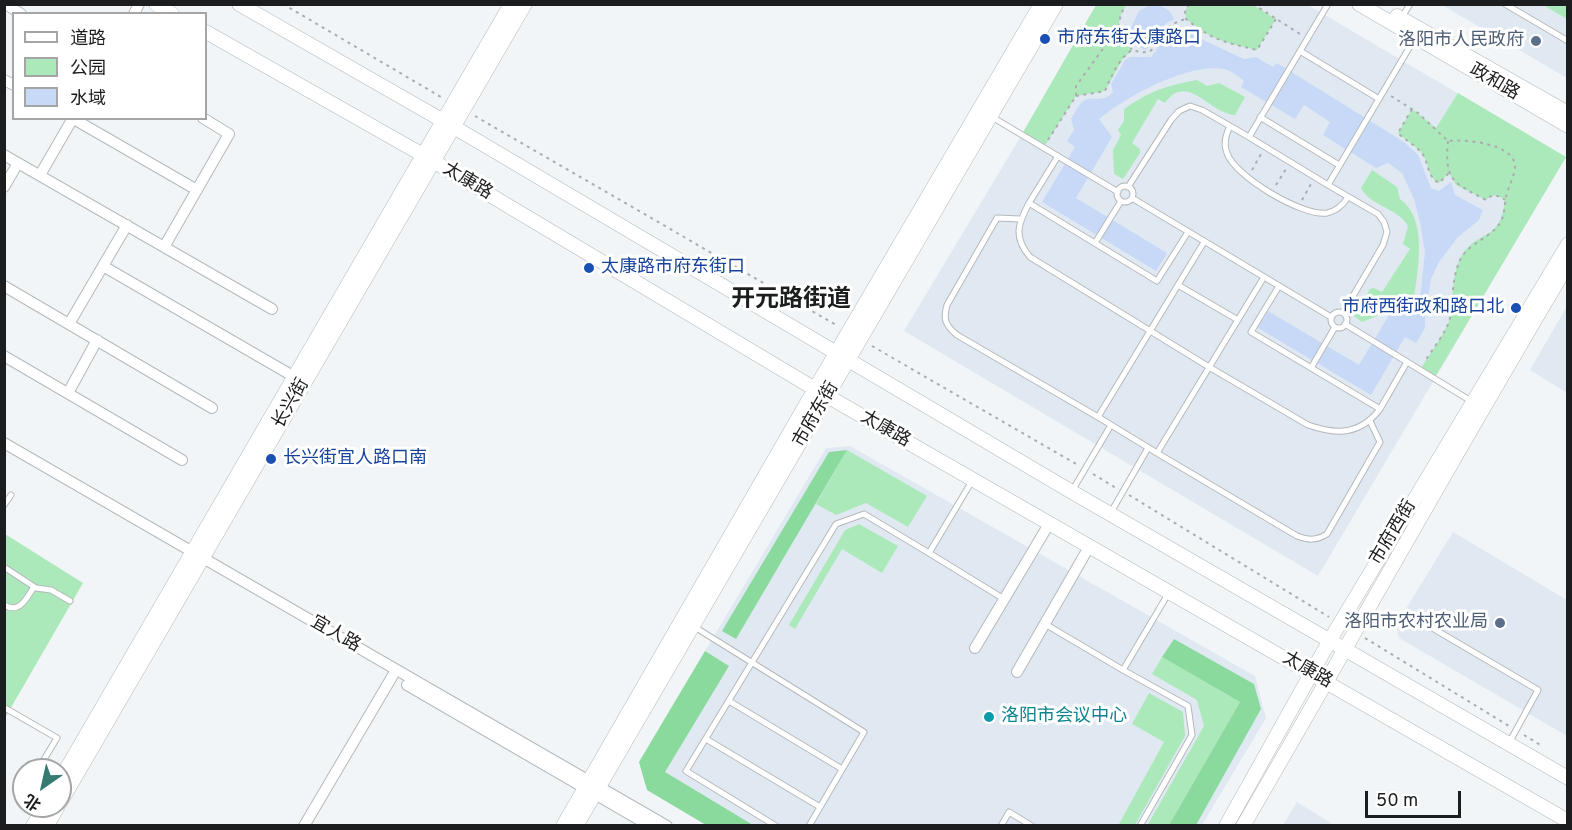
<!DOCTYPE html>
<html>
<head>
<meta charset="utf-8">
<style>
  body { margin:0 }
  #map { position:relative; width:1572px; height:830px; overflow:hidden; background:#f2f5f7; font-family:Overpass,"Noto Sans SC",sans-serif }
  canvas { display:block }
  .frame { position:absolute; inset:0; border:6px solid #1c1d1e; pointer-events:none }
  .legend { position:absolute; left:12px; top:12px; width:195px; height:108px; box-sizing:border-box; background:#fff; border:2px solid #a4a5a5; margin:0; padding:8px 10px; list-style:none; font-size:18px; color:#1c1d1e }
  .legend li { display:flex; align-items:center; gap:12px; height:30px }
  .legend b { width:30px; border:2px solid #a4a5a5 }
  .north { position:absolute; left:12px; top:758px; width:60px; height:60px; box-sizing:border-box; background:#fff; border:2px solid #a4a5a5; border-radius:50%; rotate:214deg; font-size:16px; font-weight:700; line-height:24px; text-align:center; color:#1c1d1e }
  .north::after { content:''; display:block; margin:auto; width:21px; height:27px; background:#357b71; clip-path:polygon(50% 0,100% 100%,50% 72%,0 100%) }
  .scale { position:absolute; left:1365px; top:791px; width:96px; height:27px; box-sizing:border-box; border:3px solid #1c1d1e; border-top:0; padding-left:8px; font-size:18px; line-height:21px; white-space:nowrap; color:#1c1d1e; -webkit-text-stroke:4px #fff; paint-order:stroke }
</style>
</head>
<body>
<div id="map">
<canvas width="1572" height="830"></canvas>
<div class="frame"></div>
<ul class="legend">
<li><b style="height:8px;background:#fff"></b>道路</li>
<li><b style="height:16px;background:#ace9ba"></b>公园</li>
<li><b style="height:16px;background:#c8d9f8"></b>水域</li>
</ul>
<div class="north">北</div>
<div class="scale">50 m</div>
</div>
<script>
const ctx = document.querySelector('canvas').getContext('2d');
ctx.lineJoin = 'round';
function fill(path, color) { ctx.fillStyle = color; ctx.fill(path, 'evenodd'); }
function trace(path, color, width, dash) { ctx.strokeStyle = color; ctx.lineWidth = width; ctx.lineCap = dash ? 'butt' : 'round'; ctx.setLineDash(dash || []); ctx.stroke(path); }
function write(font, color, halo, rows, align = 'center') {
  ctx.font = font + ' Overpass,"Noto Sans SC",sans-serif'; ctx.lineWidth = 6; ctx.setLineDash([]); ctx.textBaseline = 'middle'; ctx.strokeStyle = halo; ctx.fillStyle = color; for (const [text, x, y, turn = 0] of rows) {
    ctx.save(); ctx.translate(x, y); ctx.rotate((+turn || 0) * Math.PI / 180); ctx.textAlign = isNaN(turn) ? turn : align; if (halo) ctx.strokeText(text, 0, 0); ctx.fillText(text, 0, 0); ctx.restore();
  }
}
fill(new Path2D(`
  M1096,5H1308L1566,157L1318,576L904,331L1027,126Z
  M1442,5H1567V78Z
  M1567,306V393L1530,370Z
  M850,446L1255,676L1266,718L1202,825H706L647,790L639,762L826,448Z
  M1453,532L1567,600V736L1399,638L1396,625Z
  M1297,802L1334,825H1283Z`), '#e0e9f1');
fill(new Path2D(`
  M1096,5H1126L1121,14L1118,28L1125,37L1132,50L1122,60L1105,91L1076,96L1044,147L1022,134Z
  M1188,5H1253L1276,19L1257,50C1224,42 1214,41 1186,19L1185,12Z
  M1543,5H1567V19Z
  M1197,80L1207,86L1219,83L1245,97L1235,115C1210,114 1187,71 1165,103L1158,99L1132,143L1140,149V153L1123,179L1114,174L1113,150L1121,135L1118,130L1124,121V109C1150,91 1165,86 1197,80Z
  M1458,93L1566,157L1434,379L1420,370C1427,358 1447,331 1450,318C1454,298 1451,274 1462,255C1480,228 1500,243 1505,200C1497,195 1494,193 1486,200L1456,185L1449,173L1439,183C1427,177 1429,163 1422,153C1415,145 1405,140 1398,133L1412,109L1436,128Z
  M1372,170L1397,187L1400,199C1428,219 1418,268 1414,298L1394,299L1384,313L1362,322L1354,316L1370,289L1374,288L1382,292L1410,249L1403,244L1408,226C1397,207 1371,207 1361,188Z
  M847,450L927,496L908,527L866,503L836,515L816,504Z
  M859,524L898,546L882,573L842,549L795,629L789,625L845,530Z
  M5,534L83,583L5,718Z
  M1162,657L1240,702L1169,825L1147,826L1204,726L1197,700L1152,674Z
  M1149,693L1183,712L1185,736L1135,825L1119,824L1164,742L1132,724Z`), '#ace9ba');
fill(new Path2D(`
  M847,450L736,639L722,631L829,452Z
  M1174,639L1254,684L1261,709L1196,825H1169L1240,702L1162,657Z
  M705,651L729,666L665,772L753,825H706L647,790L639,762Z`), '#8ada9e');
fill(new Path2D(`
  M1150,5C1161,5 1171,8 1174,20C1154,25 1160,44 1144,50L1134,42L1130,37L1129,32L1139,11Z
  M1181,26L1199,38L1244,59L1256,57L1273,67L1277,63L1404,142L1418,155L1431,188L1439,191L1451,182L1455,195L1483,210L1479,220L1458,237L1439,262L1431,279L1425,316V328L1416,343L1405,337L1371,395L1258,328L1268,311L1359,365L1398,300H1420L1425,252L1420,222L1414,199L1402,173L1388,163L1376,168L1323,135L1330,122L1304,105L1295,119L1241,87L1244,81C1239,77 1231,70 1224,69C1188,63 1127,96 1099,119L1112,137L1076,198L1167,253L1156,271L1042,202L1075,147L1067,141L1074,130L1071,119C1074,114 1078,106 1082,102C1091,94 1102,105 1113,92L1111,84L1125,60L1130,57H1151C1161,47 1166,28 1181,26Z`), '#c8d9f8');
const lane = new Path2D(`
  M1328,4L1249,137L1328,185L1415,38
  M1505,4L1568,41
  M1402,17L1410,4
  M1300,51L1379,99
  M992,117L1118,192
  M1260,117L1339,165
  M1230,126C1226,135 1223,143 1227,153C1234,176 1303,217 1327,213C1337,211 1343,205 1348,197
  M1058,156L1029,203L1157,281L1188,232
  M1328,185L1378,214L1384,222L1387,232L1383,245L1343,313
  M1117 194a8 8 0 1 1 16 0a8 8 0 1 1-16 0Z
  M1128,187L1171,120L1179,111L1190,106L1202,110L1249,137
  M1132,198L1331,317
  M1029,203C1018,224 1013,237 1030,257L1209,367L1308,425C1337,435 1360,435 1380,409
  M1020,219L997,218L947,305C943,319 945,325 957,335L1098,417
  M1204,242L1098,417L1157,453L1264,277
  M1095,243L1121,201
  M1178,285L1238,320
  M1279,286L1251,332L1380,409L1407,362
  M1331 320a8 8 0 1 1 16 0a8 8 0 1 1-16 0Z
  M1345,324L1471,401
  M1311,368L1335,327
  M1157,453L1297,536C1308,540 1316,541 1327,534L1380,442L1370,421
  M1072,491L1111,425
  M4,505L11,495
  M1110,514L1148,448
  M929,553L1004,599
  M4,567L36,588L51,590L70,601
  M4,605C20,614 26,599 34,587
  M1045,624L1123,670
  M693,626L864,732L809,826
  M1429,626L1538,690L1509,743
  M729,701L842,769
  M5,708L57,738L43,761L57,770
  M706,739L820,807
  M776,826L686,771L836,524L864,514L929,553L972,481
  M1001,826L1009,812L1032,826
  M1140,826L1192,735L1188,706L1123,670L1168,594`);
const street = new Path2D(`
  M6,4L21,14
  M134,14L139,4
  M4,80L14,85
  M72,118L197,190
  M4,155L272,309
  M40,175L73,118
  M4,187L18,163
  M164,247L229,134L203,118
  M103,266L298,379
  M4,286L212,408
  M69,324L127,225
  M4,356L182,460
  M68,393L97,340
  M4,443L667,826
  M975,648L1049,524
  M1017,672L1089,547
  M407,685L650,826
  M304,826L396,670`);
const secondary = new Path2D(`
  M156,4L172,14
  M239,4L447,123L1072,492L1568,778
  M1359,4L1568,126
  M1397,16L1568,113
  M206,32L423,155L815,389L1568,821
  M60,780L511,4
  M60,803L525,4
  M33,826L45,806
  M47,826L58,806
  M563,826L815,389L1041,4
  M576,826L1056,4
  M1226,826L1330,640L1568,244
  M1243,826C1352,639 1457,450 1568,264`);
trace(lane, '#b6b8bb', 7);
trace(street, '#b6b8bb', 12);
trace(secondary, '#b6b8bb', 15);
trace(new Path2D(`
  M283,4L441,97
  M1189,4L1185,12L1186,19C1214,41 1224,42 1257,50L1276,19
  M1253,4L1300,34
  M1118,28L1125,37L1132,50
  M1076,96L1105,91C1111,77 1119,58 1132,50C1157,57 1152,46 1165,31C1171,24 1178,21 1186,19
  M1391,96L1418,113L1448,141C1464,139 1514,143 1515,166C1515,176 1508,187 1506,197C1504,206 1505,215 1500,223C1490,239 1469,242 1460,260C1452,277 1453,299 1450,318C1448,330 1432,350 1425,361
  M1412,109L1398,133C1405,140 1415,145 1422,153C1429,163 1427,177 1439,183L1449,173
  M475,116L836,325
  M1048,140L1076,96V86L1118,28L1121,14L1126,4
  M1448,141C1444,181 1454,183 1486,200C1493,193 1497,195 1505,200
  M1252,170L1261,154
  M1276,185L1286,169
  M1302,200L1311,184
  M872,346L1078,465
  M1093,474L1116,488
  M1129,495L1329,617
  M1365,638L1509,726
  M1524,735L1542,746`), '#abadaf', 2, [3, 4.5]);
trace(lane, '#fff', 5);
trace(street, '#fff', 10);
trace(secondary, '#fff', 14);
for (const [x, y, r, color] of [
  [1045,39,6,"#1a4fb4"],
  [1536,41,6,"#5c6f8a"],
  [589,268,6,"#1a4fb4"],
  [1516,308,6,"#1a4fb4"],
  [271,459,6,"#1a4fb4"],
  [1500,623,6,"#5c6f8a"],
  [989,717,6,"#0f9aa8"]
]) { const dot = new Path2D(); dot.arc(x, y, r, 0, 2 * Math.PI); ctx.fillStyle = color; ctx.fill(dot); trace(dot, '#fff', 2); }
write('18px', '#164399', '#fff', [
  ["市府东街太康路口",1057,39],
  ["太康路市府东街口",601,268],
  ["市府西街政和路口北",1504,308,"right"],
  ["长兴街宜人路口南",283,459]
], 'left');
write('18px', '#4e5e75', '#fff', [
  ["洛阳市人民政府",1524,41],
  ["洛阳市农村农业局",1488,623]
], 'right');
write('18px', '#1c1d1e', '#fff', [
  ["政和路",1494,83,30],
  ["太康路",467,182,31],
  ["长兴街",292,404,-60],
  ["市府东街",817,415,-60],
  ["太康路",885,430,30],
  ["市府西街",1394,533,-59],
  ["宜人路",335,635,30],
  ["太康路",1307,671,30]
]);
write('18px', '#0d838f', '#fff', [
  ["洛阳市会议中心",1001,717]
], 'left');
write('bold 24px', '#1c1d1e', '#fff', [
  ["开元路街道",791,301]
]);
</script>
</body>
</html>
